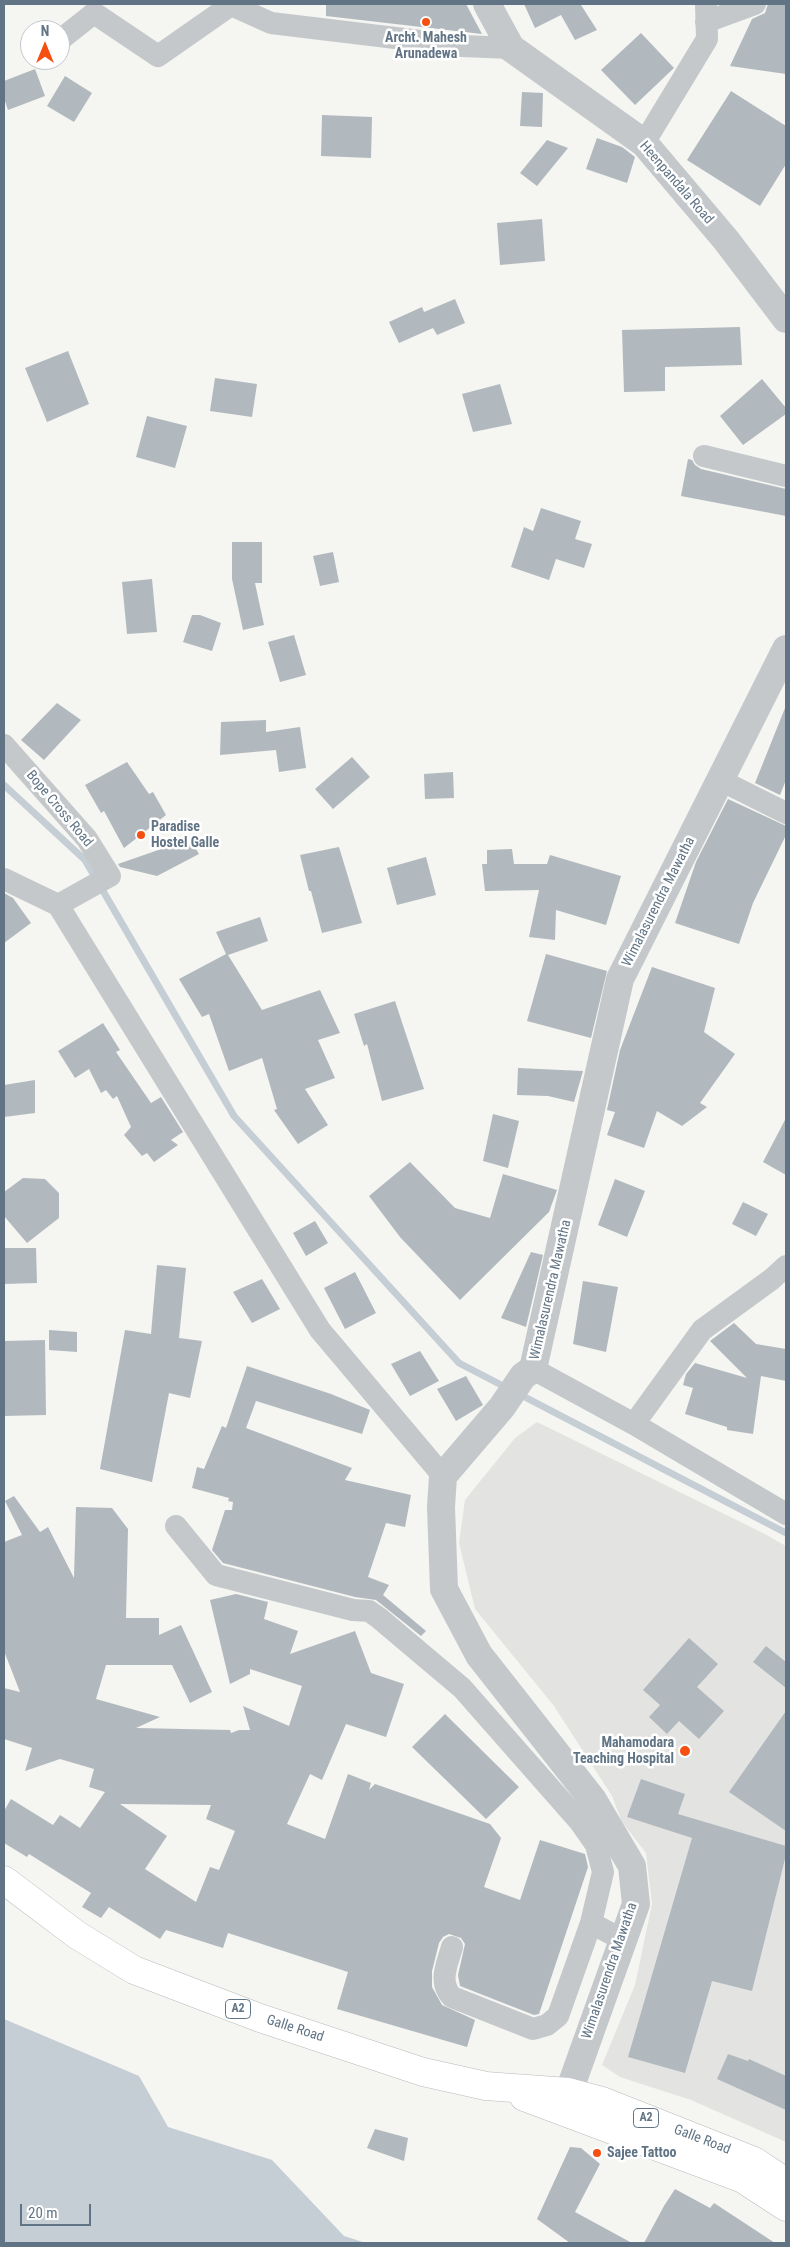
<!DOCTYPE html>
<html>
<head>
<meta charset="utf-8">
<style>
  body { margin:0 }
  #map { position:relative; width:790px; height:2247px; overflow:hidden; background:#f5f5f1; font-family:"Roboto Condensed",sans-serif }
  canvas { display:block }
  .frame { position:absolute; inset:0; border:5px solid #617485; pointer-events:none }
  .north { position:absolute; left:20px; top:20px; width:50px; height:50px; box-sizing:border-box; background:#fff; border:1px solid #c0c7ce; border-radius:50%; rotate:0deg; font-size:14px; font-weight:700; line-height:20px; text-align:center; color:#617485 }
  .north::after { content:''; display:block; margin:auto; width:18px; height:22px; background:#f55012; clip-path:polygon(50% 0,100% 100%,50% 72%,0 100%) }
  .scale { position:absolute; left:20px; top:2204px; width:71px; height:22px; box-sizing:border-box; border:2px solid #617485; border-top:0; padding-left:6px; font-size:15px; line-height:18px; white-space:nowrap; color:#617485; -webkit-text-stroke:4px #fff; paint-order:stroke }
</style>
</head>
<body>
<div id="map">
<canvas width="790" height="2247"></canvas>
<div class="frame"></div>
<div class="north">N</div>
<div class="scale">20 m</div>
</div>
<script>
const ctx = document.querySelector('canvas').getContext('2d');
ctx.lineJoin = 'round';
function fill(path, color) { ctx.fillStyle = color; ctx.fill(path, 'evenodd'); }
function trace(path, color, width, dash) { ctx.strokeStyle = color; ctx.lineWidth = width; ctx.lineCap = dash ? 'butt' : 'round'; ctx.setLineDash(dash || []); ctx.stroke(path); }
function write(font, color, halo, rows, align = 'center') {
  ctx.font = font + ' "Roboto Condensed",sans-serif'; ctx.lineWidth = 5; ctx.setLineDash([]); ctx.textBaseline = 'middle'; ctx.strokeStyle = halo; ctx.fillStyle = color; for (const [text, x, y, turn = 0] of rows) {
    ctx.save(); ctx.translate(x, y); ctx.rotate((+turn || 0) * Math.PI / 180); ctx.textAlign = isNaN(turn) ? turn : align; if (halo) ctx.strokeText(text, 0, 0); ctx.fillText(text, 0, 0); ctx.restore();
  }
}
fill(new Path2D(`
  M537,1422L763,1533L786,1546V2142L691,2100L620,2077L602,2065L635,1985L652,1904L646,1853L622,1822L612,1796L554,1706L475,1609L459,1543L465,1500L515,1438Z`), '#e3e4e2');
fill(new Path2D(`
  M4,2019L139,2076L168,2127L272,2160L344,2236L366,2243H4Z`), '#c5ced4');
trace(new Path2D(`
  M4,785L85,860L234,1116L459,1363L509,1389
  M519,1394L786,1533`), '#c5ced4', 7);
fill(new Path2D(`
  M326,4H466L482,34L326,16Z
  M524,4H585L581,5L597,30L575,40L561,15L535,28Z
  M768,4H786V74L730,66L752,19L765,13Z
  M641,33L674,68L635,105L601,70Z
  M35,69L45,96L8,110L4,98V81Z
  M65,76L92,93L74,122L47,106Z
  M731,91L786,126V164L760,206L687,160Z
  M522,92L543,93L542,127L520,126Z
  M322,115L372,117L371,158L321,156Z
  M597,138L622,147L635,157L627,183L586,169Z
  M547,140L568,148L537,186L520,173Z
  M542,219L545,261L500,265L497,223Z
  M455,299L465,323L437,335L433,328L399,343L389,322L422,307L424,312Z
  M740,327L742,365L665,367V391L624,392L622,330Z
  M68,351L89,404L47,422L25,368Z
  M215,378L257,384L252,417L210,411Z
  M762,379L786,408V414L743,445L720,416Z
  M500,384L512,424L473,432L462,394Z
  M147,416L187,426L175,468L136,457Z
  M688,459L692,460L695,465L701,469L786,489V516L681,496Z
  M541,508L581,521L575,539L592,544L584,568L556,559L549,580L511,567L524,527L533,531Z
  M232,542H262V583H255L264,625L243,630L232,579Z
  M333,552L339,582L320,586L313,556Z
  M152,579L157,632L127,634L122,582Z
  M192,615H200L221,623L212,651L183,642Z
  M294,635L306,675L280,682L268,642Z
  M57,703L81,720L44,760L21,740Z
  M785,708L786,780L780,795L755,783Z
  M266,720V732L300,727L306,768L279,772L276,750L220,755L221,722Z
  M352,757L370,777L333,809L315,789Z
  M127,762L149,794L153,792L166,815L124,848L104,811L101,813L85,785Z
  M453,772L454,798L425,799L424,774Z
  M728,799L786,826V835L753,903L739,944L675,923L696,862Z
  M190,839L199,854L157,876L120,867L118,864Z
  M339,847L362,923L322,933L311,891H309L300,855Z
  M512,849L514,864H547L550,855L621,876L606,925L556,910L555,940L529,937L539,890L485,891L482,864H487V850Z
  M426,857L436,895L397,905L387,868Z
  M4,893L13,898L31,923L4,943Z
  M260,917L268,941L228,955L262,1010L320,990L340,1033L318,1040L335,1078L305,1089L328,1125L298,1144L274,1110L277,1109L262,1058L229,1071L209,1014L202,1017L179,979L226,954L216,932Z
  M546,954L607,971L591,1038L527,1021Z
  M652,967L715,988L704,1032L735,1054L700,1103L707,1107L682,1126L657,1111L644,1148L607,1135L615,1112L607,1110L620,1050Z
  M395,1001L424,1089L382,1101L367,1044L364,1046L354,1014Z
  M103,1023L120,1050L116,1052L151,1103L161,1097L183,1132L171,1140L178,1145L154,1162L147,1153L142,1156L124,1135L131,1127L117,1096L113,1099L106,1090L101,1093L89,1069L75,1078L58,1051Z
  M518,1068L583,1071L574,1102L548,1096L517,1095Z
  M35,1080V1113L4,1117V1085Z
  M493,1114L519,1121L508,1168L483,1161Z
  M786,1118V1175L763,1162Z
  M410,1162L455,1208L490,1218L503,1174L557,1190L549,1212L460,1300L400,1237L369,1196Z
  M23,1178L45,1179L59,1193V1218L27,1243L4,1216V1192Z
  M615,1179L645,1191L627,1237L598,1225Z
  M743,1202L768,1214L756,1236L732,1224Z
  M315,1221L328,1243L306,1256L293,1233Z
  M4,1248H36L37,1283L4,1284Z
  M531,1252L543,1255L526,1327L501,1318Z
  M157,1265L186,1268L179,1338L202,1341L190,1398L169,1393L152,1482L100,1469L125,1330L151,1334Z
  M355,1272L376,1313L345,1329L324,1288Z
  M262,1279L280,1309L252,1323L233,1292Z
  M583,1281L618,1287L606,1352L573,1344Z
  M734,1323L756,1344L786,1349V1381L761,1376L753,1434L727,1430V1427L685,1414L693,1388L683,1385L686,1374L695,1363L747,1378L710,1341Z
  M49,1330L77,1332V1352L49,1350Z
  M45,1340L46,1415L4,1416V1341Z
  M420,1351L439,1381L410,1396L391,1364Z
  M247,1366L331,1394L370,1410L362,1434L256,1401L246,1428L352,1468L345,1480L411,1495L405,1527L386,1523L368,1577L389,1585L383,1595L426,1631L421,1636L376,1600L355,1597L223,1563L212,1550L225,1510H232L233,1502L228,1501L229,1498L192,1488L197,1467L204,1469L222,1426L226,1428Z
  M466,1376L483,1405L456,1421L437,1389Z
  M14,1496L40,1532L48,1527L74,1578L76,1507L112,1508L128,1529L126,1618H159V1635L181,1625L212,1692L190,1703L172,1665H106L96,1699L160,1717L136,1728L230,1730L231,1733L239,1730H250L243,1706L289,1726L302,1686L250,1669V1674L230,1684L210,1600L236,1594L268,1602L264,1619L298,1631L290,1654L355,1631L371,1673L404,1684L386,1737L346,1724L322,1780L310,1774L287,1824L325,1839L348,1774L371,1783L369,1790L375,1784L490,1824L501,1838L484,1887L520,1900L540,1840L585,1854L588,1867L539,2014L534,2015L460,1986L458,1975L465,1944L461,1938L449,1934L443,1937L439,1943L432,1971V1987L442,2005L475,2020L467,2047L337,2009L348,1972L228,1933L223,1948L166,1930L160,1939L109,1907L101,1918L82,1907L91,1893L29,1854L27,1857L4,1843V1811L11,1799L53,1825L60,1815L80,1828L105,1792L89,1787L94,1769L60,1759L25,1771L32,1748L4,1739V1688L20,1692L4,1651V1542L22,1535L5,1501ZM120,1804L211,1805L206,1819L235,1831L219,1870L210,1867L196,1902L145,1869L167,1836Z
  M689,1638L718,1664L697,1687L724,1711L699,1739L679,1721L667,1734L649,1717L660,1705L643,1690Z
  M766,1646L786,1662V1688L753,1662Z
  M786,1711V1831L729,1792Z
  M445,1714L519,1787L486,1819L412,1747Z
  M641,1779L685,1794L678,1814L786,1846V1855L752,1991L712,1981L685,2073L628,2057L692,1838L627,1817Z
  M728,2054L748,2061L749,2059L786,2076V2110L717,2079Z
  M375,2129L408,2138L404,2161L367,2148Z
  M570,2147L581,2148L600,2164L575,2212L632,2243H570L537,2219Z
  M675,2189L710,2208L714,2203L775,2243H644L664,2206Z`), '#b1b9be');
const trunk = new Path2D(`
  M4,1880L77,1935L134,1970L260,2018L423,2072L486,2086L568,2092L602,2101L754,2161L786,2182
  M524,2097L743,2179L786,2207`);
trace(trunk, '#b8bbbe', 29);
trace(new Path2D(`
  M706,22L755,4
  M60,40L94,13L158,56L231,5L271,23L462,46L511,48
  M644,143L707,39L706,4
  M704,456L786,476
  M4,745L87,839L110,876L58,905
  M720,780L786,813
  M4,879L58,905
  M58,905L320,1330L443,1476
  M533,1369L634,1424L786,1514
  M634,1424L702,1330L772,1279L786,1266
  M176,1526L216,1575L353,1610L369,1611L379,1618L462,1688L580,1822L596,1845L603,1872L591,1923L558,2016L547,2025L533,2029L452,1997C438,1982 447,1965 452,1947
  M591,1923L623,1940`), '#c4c8cb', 22);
trace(new Path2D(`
  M487,4L511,48L644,143L726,240L786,319
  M562,2111L636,1904L632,1866L593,1800L479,1655L444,1589L441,1507L443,1476L502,1407L523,1376L533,1369L620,979L786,649`), '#c4c8cb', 28);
trace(trunk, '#fff', 28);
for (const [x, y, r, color] of [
  [426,22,5,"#f55012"],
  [141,835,5,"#f55012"],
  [685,1751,6,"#f55012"],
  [597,2153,5,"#f55012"]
]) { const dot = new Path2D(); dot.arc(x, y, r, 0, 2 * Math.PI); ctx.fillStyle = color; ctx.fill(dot); trace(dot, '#fff', 2); }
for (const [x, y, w] of [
  [238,2009,25],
  [646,2118,25]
]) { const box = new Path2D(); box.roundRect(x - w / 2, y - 9.5, w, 19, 4); ctx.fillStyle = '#fff'; ctx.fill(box); trace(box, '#617485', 1); }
write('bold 12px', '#617485', null, [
  ["A2",238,2009],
  ["A2",646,2118]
]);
write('bold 14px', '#617485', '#fff', [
  ["Archt. Mahesh",426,38,"center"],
  ["Arunadewa",426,54,"center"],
  ["Paradise",151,827],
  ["Hostel Galle",151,843],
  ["Mahamodara",674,1743,"right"],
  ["Teaching Hospital",674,1759,"right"],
  ["Sajee Tattoo",607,2153]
], 'left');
write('14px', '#617485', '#fff', [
  ["Heenpandala Road",676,183,49],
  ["Bope Cross Road",59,809,50],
  ["Wimalasurendra Mawatha",659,902,-63],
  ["Wimalasurendra Mawatha",551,1290,-77],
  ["Wimalasurendra Mawatha",610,1971,-71],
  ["Galle Road",295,2029,18],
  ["Galle Road",702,2140,21]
]);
</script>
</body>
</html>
